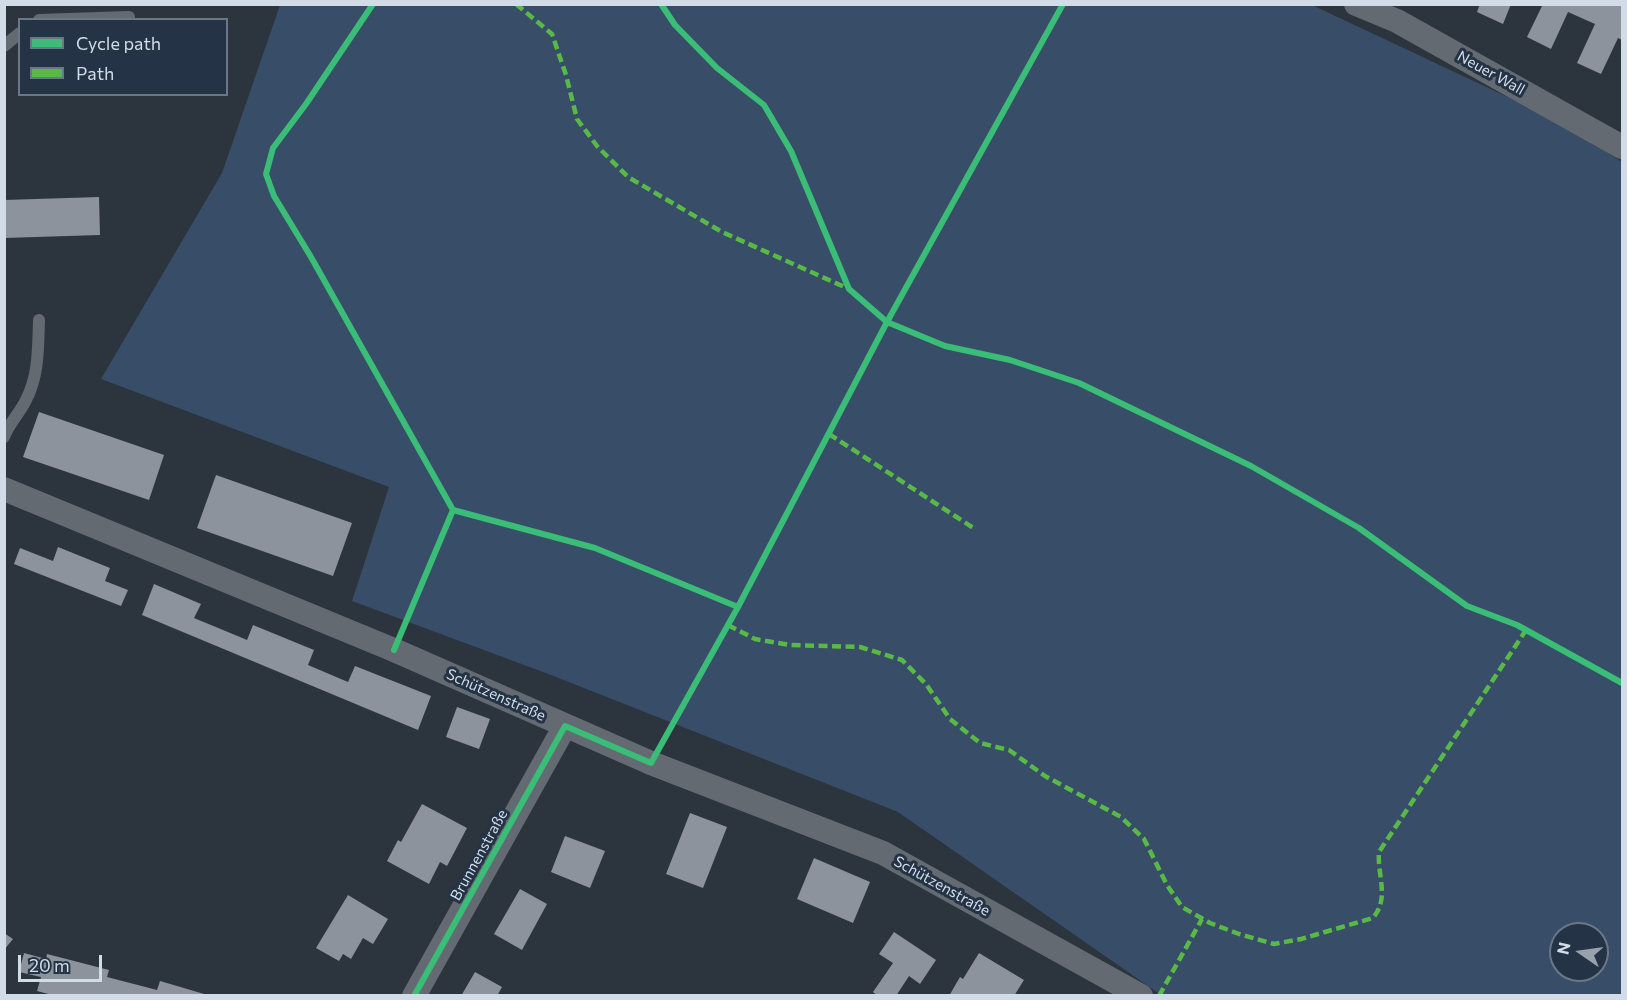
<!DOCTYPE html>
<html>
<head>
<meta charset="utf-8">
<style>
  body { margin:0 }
  #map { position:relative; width:1627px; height:1000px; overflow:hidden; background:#2c343d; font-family:Commissioner,sans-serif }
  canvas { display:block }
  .frame { position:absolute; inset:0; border:6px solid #d2dce8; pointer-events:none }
  .legend { position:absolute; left:18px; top:18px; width:210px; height:78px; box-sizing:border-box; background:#243345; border:2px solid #6a7786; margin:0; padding:8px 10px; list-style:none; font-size:18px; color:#d2dce8 }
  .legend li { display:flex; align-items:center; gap:12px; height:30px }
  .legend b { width:30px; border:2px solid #6a7786 }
  .north { position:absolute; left:1549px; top:922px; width:60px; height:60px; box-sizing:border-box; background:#243345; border:2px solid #6a7786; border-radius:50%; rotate:283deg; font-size:16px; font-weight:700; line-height:24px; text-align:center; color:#d2dce8 }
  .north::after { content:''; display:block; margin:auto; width:21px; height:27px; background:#98a1ac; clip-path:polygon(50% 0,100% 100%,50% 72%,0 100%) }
  .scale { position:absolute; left:18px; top:955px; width:84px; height:27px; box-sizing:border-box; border:3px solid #d2dce8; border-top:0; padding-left:8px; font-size:18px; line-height:21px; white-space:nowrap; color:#d2dce8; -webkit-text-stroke:4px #243345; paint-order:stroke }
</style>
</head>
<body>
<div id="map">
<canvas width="1627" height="1000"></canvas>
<div class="frame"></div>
<ul class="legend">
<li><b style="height:8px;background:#3abd76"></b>Cycle path</li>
<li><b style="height:8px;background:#58b947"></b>Path</li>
</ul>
<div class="north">N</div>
<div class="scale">20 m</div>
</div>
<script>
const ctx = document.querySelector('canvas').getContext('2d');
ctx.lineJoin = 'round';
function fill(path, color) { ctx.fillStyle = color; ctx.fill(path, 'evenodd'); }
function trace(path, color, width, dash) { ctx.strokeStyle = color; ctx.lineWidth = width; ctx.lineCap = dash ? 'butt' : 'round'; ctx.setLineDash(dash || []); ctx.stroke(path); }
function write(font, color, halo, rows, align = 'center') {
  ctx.font = font + ' Commissioner,sans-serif'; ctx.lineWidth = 6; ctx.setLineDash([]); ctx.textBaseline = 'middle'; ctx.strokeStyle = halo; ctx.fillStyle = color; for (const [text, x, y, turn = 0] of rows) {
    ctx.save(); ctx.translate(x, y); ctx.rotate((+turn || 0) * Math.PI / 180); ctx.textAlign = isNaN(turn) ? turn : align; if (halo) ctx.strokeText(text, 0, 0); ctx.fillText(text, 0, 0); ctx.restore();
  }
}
fill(new Path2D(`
  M280,5H1312L1563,123L1622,162V995H1161L898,812L551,675L352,601L389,487L101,379L222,173ZM1561,934H1597V970H1561Z`), '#384d67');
fill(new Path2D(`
  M1480,4H1511L1503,24L1477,12Z
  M1543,4H1622V40L1618,38L1601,74L1577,63L1595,24L1568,12L1551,49L1527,37Z
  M99,197L100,235L4,238V200Z
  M39,412L164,455L149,500L23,457Z
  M216,475L352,523L333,576L197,528Z
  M58,547L110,568L105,581L128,590L121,606L14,564L20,548L53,561Z
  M154,584L201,604L194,618L240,637L247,640L253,625L314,650L308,665L348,682L355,666L431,696L418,730L142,615Z
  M457,707L490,719L479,749L446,737Z
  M422,804L467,828L447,866L440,862L429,884L387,861L398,840L401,842Z
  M690,813L727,827L703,888L666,874Z
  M565,836L605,851L590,888L551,872Z
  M814,858L870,882L853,923L797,899Z
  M520,889L547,904L522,950L494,934Z
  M348,895L388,919L373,944L363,938L351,959L343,954L339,961L316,948Z
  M894,932L936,960L920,984L909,976L896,996H878L873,992L893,963L879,954Z
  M4,933L13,939L4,950Z
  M24,953L46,959L47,954L109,970L107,977L157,990L160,981L211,996H56L37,991L41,977L19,972Z
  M979,953L1024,980L1014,996H949L960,977L963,979Z
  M475,972L502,987L497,996H461Z`), '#8c939c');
trace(new Path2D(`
  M39,20L129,17
  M4,46L20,33
  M4,437C9,423 20,413 26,400C39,375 38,348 39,320`), '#636a72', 12);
trace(new Path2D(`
  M1356,4L1397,21L1622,147
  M4,489L394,650L651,763L883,853L1141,996
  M414,996L565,726`), '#636a72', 24);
trace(new Path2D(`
  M516,4L552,34L566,75L577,119L597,146L628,177L722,232L849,289
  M829,434L975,529
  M728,625L755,639L790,645L860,647L902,660L926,684L950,719L980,743L1009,750L1045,776L1121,817L1144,839L1167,885L1182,907L1210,923L1239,934L1274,944L1301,939L1373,918C1390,898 1377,875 1379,852L1526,630
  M1159,996L1202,919`), '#58b947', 4.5, [9, 4.5]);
trace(new Path2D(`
  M373,4L306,104L273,148L266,174L274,196L311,257L453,510L595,548L738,607
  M661,4L675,25L717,68L764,105L791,151L849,289L887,322L945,346L1010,360L1079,383L1251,466L1359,528L1467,606L1517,625L1622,683
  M394,650L453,510
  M414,996L565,726L651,763L738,607L887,322L1063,4`), '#3abd76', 6);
write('15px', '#d2dce8', '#243345', [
  ["Neuer Wall",1491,73,29],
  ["Schützenstraße",496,695,24],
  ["Brunnenstraße",479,855,-61],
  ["Schützenstraße",942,886,29]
]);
</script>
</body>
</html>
